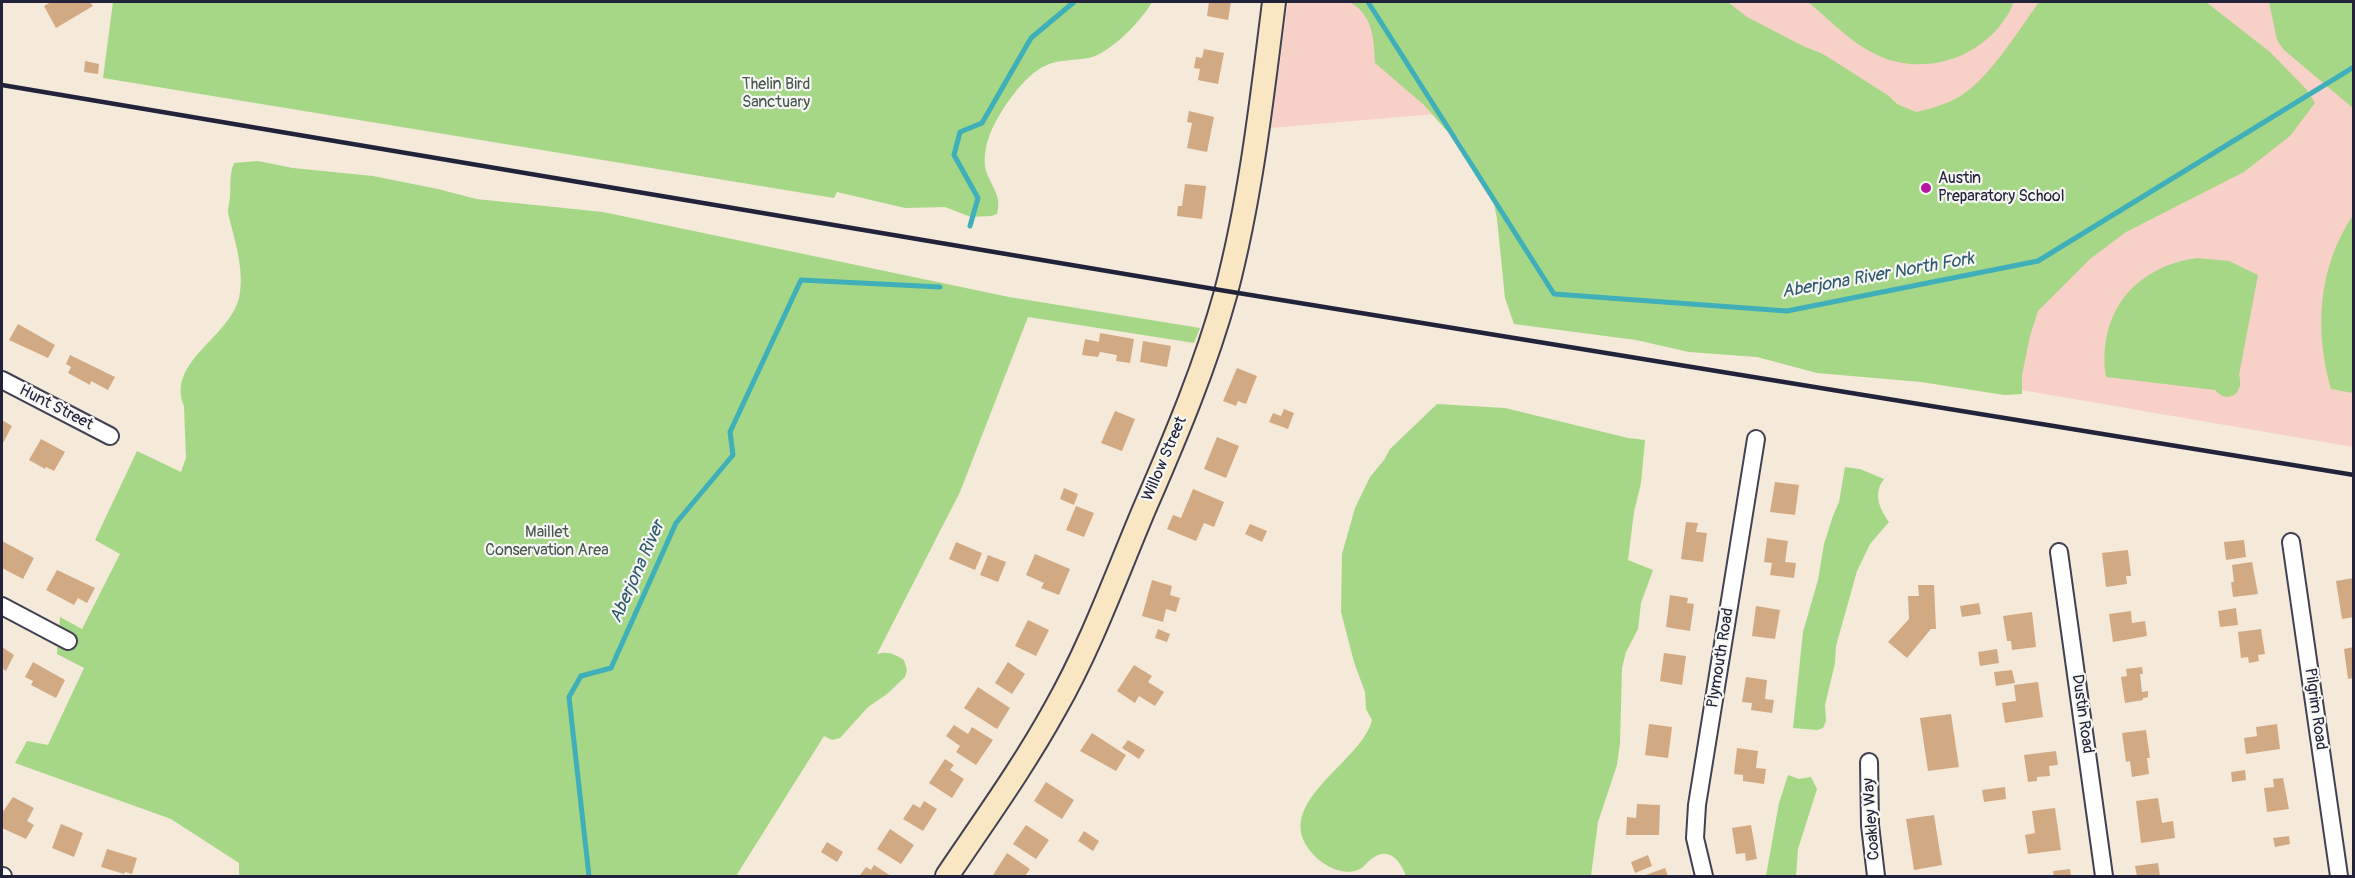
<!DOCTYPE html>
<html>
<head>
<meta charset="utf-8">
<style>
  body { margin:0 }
  #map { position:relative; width:2355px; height:878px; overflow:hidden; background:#f5e9da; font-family:Pangolin,sans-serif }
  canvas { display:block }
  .frame { position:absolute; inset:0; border:3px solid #22223b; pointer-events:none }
</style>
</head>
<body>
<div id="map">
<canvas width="2355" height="878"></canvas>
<div class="frame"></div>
</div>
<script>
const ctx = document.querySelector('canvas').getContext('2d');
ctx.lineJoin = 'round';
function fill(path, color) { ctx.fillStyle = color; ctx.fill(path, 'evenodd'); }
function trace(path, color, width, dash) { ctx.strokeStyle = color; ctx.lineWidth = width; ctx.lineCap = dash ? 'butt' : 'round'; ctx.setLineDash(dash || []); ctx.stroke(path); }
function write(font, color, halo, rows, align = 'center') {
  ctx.font = font + ' Pangolin,sans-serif'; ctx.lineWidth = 4.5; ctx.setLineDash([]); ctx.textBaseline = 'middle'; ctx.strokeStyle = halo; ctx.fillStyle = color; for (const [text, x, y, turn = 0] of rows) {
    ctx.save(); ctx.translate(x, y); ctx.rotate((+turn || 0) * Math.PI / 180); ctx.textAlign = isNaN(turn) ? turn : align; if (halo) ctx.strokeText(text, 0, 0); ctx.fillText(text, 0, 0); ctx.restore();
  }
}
fill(new Path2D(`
  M1288,2H2353V447L1777,348L1530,249L1459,112L1271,128Z`), '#f7d1c7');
fill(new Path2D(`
  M113,2H1152C1142,20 1110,54 1088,58C1077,60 1057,60 1047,65C1024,74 999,112 990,134C986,144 984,156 985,166C988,184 1003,194 997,214L991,216L971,217L945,207L905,208L837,192L834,198L103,78Z
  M1349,2H1728L1747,17L1803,46L1823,54L1889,96L1897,104L1916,112C1930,109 1947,104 1959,97C1990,78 2018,31 2039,2H2206L2270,52L2306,89L2315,103L2290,136L2244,172L2126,232L2090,259L2038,311L2030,336L2022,375V394L2004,395L1921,382L1817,373L1757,357L1689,352L1636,340L1514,324L1505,298L1497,219L1494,203L1486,185L1458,138L1445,129L1424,105L1375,63C1374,39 1373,14 1349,2Z
  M1808,2H2014C1992,55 1928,79 1877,55C1851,43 1830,20 1808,2Z
  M2269,2H2353V108L2284,50L2277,40Z
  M258,161L293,168L373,176L438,189L476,199L603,212L1009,297L1200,328L1194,343L1028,317L960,492L877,654C888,651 894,654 904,660L907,670L905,677L887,694L868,707L840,738L832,740L824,736L736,876H239V863L171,819L15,763L27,741L48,745L84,668L57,654L60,617L82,629L120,554L95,540L137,451L181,472L186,458L184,406C166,362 229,338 239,298C245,272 235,241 229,217C227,210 229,205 230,198C231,185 229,175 234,163Z
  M2353,215V393L2331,389C2314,329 2318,268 2353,215Z
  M2197,258L2229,261L2258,275L2239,375C2245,393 2228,405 2215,390L2106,377C2097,313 2134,267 2197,258Z
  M1437,404L1505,408L1628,438L1645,440L1641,483L1634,512L1628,560L1653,570L1641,603L1638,629L1626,652L1622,668L1620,743L1617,765L1598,822L1591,876H1406C1400,860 1388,845 1370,860C1366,863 1364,867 1360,869C1346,876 1328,868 1318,859C1261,807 1362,764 1372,720L1366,709L1365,692L1354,662L1341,612L1342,554L1355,508L1370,477L1384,460L1390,449Z
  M1845,467L1860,469L1884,479C1873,493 1879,508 1889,522L1870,544L1857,571L1836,646L1835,663L1825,705L1826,721L1823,728L1817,730L1793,728L1803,632L1818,580L1824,544L1833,516L1839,502Z
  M1788,775L1799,779L1811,777L1817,789L1798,849L1796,876H1766L1779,803Z`), '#a5d786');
trace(new Path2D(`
  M1368,2L1554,294L1787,311L2038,261L2354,67
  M970,226L978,198L954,155L960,132L982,123L1031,38L1074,2
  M589,876L569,697L581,676L611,668L676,523L733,455L730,432L801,280L940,287`), '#3fafba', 5);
fill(new Path2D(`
  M51,2H90L93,6L56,28L44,6Z
  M1209,2H1231L1228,20L1207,16Z
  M1204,49L1224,53L1218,84L1198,80L1200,69L1194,68L1196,57L1202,58Z
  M85,61L99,64L98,74L84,72Z
  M1189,111L1214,117L1207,152L1187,148L1192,123L1187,122Z
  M1185,184L1206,186L1202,219L1177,216L1178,206H1182Z
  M18,324L55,345L48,358L9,340Z
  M1100,333L1134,339L1130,363L1116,361L1117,355L1100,352L1098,357L1082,355L1085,339L1099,342Z
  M1143,341L1171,346L1167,367L1140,362Z
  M70,355L115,377L108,390L91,381L90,385L68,373L71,367L66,364Z
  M1237,368L1257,376L1246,404L1238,401L1236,406L1223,401Z
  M1284,409L1294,413L1288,429L1269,422L1273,413L1281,416Z
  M1115,411L1135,419L1122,451L1101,443Z
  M2,420L12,426L2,445Z
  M1217,437L1239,446L1226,478L1204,469Z
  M41,439L65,452L54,471L46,467L45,469L29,460Z
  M1775,482L1799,485L1795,515L1770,512Z
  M1064,488L1078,494L1074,505L1060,499Z
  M1193,489L1224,502L1214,527L1204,523L1196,541L1167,529L1173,515L1181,518Z
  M1076,506L1094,513L1084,537L1066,530Z
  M1686,522L1698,523L1696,532L1707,533L1703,562L1681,559Z
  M1250,524L1267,531L1262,542L1245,534Z
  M1767,538L1788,541L1785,562L1796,563L1794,578L1770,575L1772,563L1764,562Z
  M2244,540L2246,557L2226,560L2224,542Z
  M2,541L34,558L23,579L2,568Z
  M956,542L982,553L975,570L949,559Z
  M2128,550L2131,576H2126L2127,584L2106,587L2102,553Z
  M1035,554L1070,569L1059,595L1041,588L1044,583L1026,575Z
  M988,555L1006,562L998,582L980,575Z
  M2252,562L2258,594L2233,597L2231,582H2234L2232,565Z
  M57,570L95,588L87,603L78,598L74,605L46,590Z
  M2354,578V617L2342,619L2336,581Z
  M1152,580L1172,586L1170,595L1180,598L1176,612L1166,609L1163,622L1142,616Z
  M1918,585H1934L1936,629H1931L1907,658L1888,642L1909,619L1908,596H1919Z
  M1670,595L1688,598L1687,603L1694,604L1690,631L1666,627Z
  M1979,603L1981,614L1962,617L1960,606Z
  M1756,606L1780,610L1775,639L1752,636Z
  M2236,608L2238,625L2220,627L2218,611Z
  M2131,611L2132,623L2145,621L2147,636L2113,642L2109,614Z
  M2032,612L2036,647L2012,650L2011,641H2007L2003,616Z
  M1028,620L1049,630L1036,656L1015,646Z
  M1158,629L1170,634L1167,642L1155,638Z
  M2261,629L2265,654L2258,655L2259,661L2249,663L2248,657L2241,658L2238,632Z
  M2,647L14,655L6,671L2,668Z
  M2354,647V678L2348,679L2344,649Z
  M1997,649L1999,663L1980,666L1978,652Z
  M1664,653L1686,656L1682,685L1660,681Z
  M33,662L65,680L56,698L31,685L33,681L25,677Z
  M1008,662L1025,674L1012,694L995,683Z
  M1134,665L1152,676L1148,682L1164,692L1155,706L1139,696L1135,703L1117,691Z
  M2142,667L2143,674H2140L2142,692L2148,691V697L2143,698V700L2125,703L2121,677L2127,676L2126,669Z
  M2012,670L2015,683L1996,686L1994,672Z
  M1746,677L1767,680L1765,699L1774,700L1772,713L1751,710L1752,703L1742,702Z
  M2038,682L2043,717L2005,723L2002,703L2016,701L2014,685Z
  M978,687L1010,708L997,729L964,708Z
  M1951,714L1959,767L1928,771L1920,718Z
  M1649,724L1672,727L1668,758L1645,755Z
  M2277,724L2280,749L2246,754L2244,738L2257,736L2256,727Z
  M954,725L968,734L972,727L993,740L976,765L956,752L960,746L946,736Z
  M2146,730L2150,758H2147L2149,774L2132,777L2130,761L2126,762L2122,733Z
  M1092,733L1126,755L1116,771L1080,751Z
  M1128,740L1145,750L1139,759L1122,748Z
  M1737,748L1758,751L1756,768L1766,769L1764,784L1743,781V775L1734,774Z
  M2056,751L2058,765L2049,766L2050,776L2037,777V781L2028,782L2024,755Z
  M945,759L954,765L950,770L964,779L952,798L929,783Z
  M2245,770L2246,780L2232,782L2231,772Z
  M2283,778L2289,809L2267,812L2264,788L2274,787L2273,779Z
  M1046,782L1074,800L1062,819L1034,801Z
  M2005,787L2006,799L1984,802L1982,790Z
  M13,797L34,808L27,821L34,825L26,839L2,828V813Z
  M2158,798L2162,823L2173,821L2175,838L2141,843L2136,801Z
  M924,801L937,809L923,831L903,819L913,804L920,808Z
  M1637,804L1660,805L1659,835H1626L1627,817L1636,818Z
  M2055,808L2061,850L2028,854L2025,835L2035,833L2032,811Z
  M1934,815L1942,865L1914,870L1906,819Z
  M61,824L83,833L74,857L52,848Z
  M1026,825L1049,840L1036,859L1013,844Z
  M1751,825L1757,859L1746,861L1745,853L1736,854L1732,828Z
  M890,829L914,845L901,864L877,849Z
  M1084,831L1099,841L1093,851L1078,841Z
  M2289,836L2290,844L2275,847L2273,838Z
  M827,842L843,852L837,862L821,852Z
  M107,849L137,858L132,874L125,872L124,874L101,867Z
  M1007,853L1030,869L1025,876L993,875Z
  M1648,855L1652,866L1635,873L1631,862Z
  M2158,863L2160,876H2137L2135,866Z
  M874,865L891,876L860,875L866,867L871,870Z
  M1665,868L1668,876H1643Z
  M2070,869L2071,876H2054L2053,871Z`), '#d1aa84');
const minor = new Path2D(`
  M2,380L110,436
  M2291,542L2339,876
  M2059,552L2104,876
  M2,606L68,641
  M1869,762L1870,825L1876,876
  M2,876H3
  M1704,876L1695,838L1697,805L1756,439`);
const secondary = new Path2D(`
  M947,876C984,821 1023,767 1055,709C1092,644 1117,573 1146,505C1176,436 1206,365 1226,292C1251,197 1262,98 1274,2`);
trace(minor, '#424053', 20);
trace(secondary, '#424053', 26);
trace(minor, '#fff', 16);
trace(secondary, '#f9e7c3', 22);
trace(new Path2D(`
  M2,85L1226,291L2354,475`), '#22223b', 4.5);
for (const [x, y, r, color] of [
  [1926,188,6,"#b5179e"]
]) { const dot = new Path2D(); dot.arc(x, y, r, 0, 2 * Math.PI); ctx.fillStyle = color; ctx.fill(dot); trace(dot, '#f6f6f2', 2); }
write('16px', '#495852', '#f6f6f2', [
  ["Thelin Bird",776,85],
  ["Sanctuary",776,103],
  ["Maillet",547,533],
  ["Conservation Area",547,551]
]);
write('16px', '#22223b', '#f6f6f2', [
  ["Austin",1938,179],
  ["Preparatory School",1938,197]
], 'left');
write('16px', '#22223b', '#f6f6f2', [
  ["Hunt Street",56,408,27],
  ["Willow Street",1165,459,-67],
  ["Plymouth Road",1721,658,-81],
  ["Pilgrim Road",2315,709,82],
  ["Dustin Road",2082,714,82],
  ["Coakley Way",1872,819,-94]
]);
write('italic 18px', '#2e5a6e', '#f6f6f2', [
  ["Aberjona River North Fork",1878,276,-10],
  ["Aberjona River",638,572,-66]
]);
</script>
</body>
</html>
